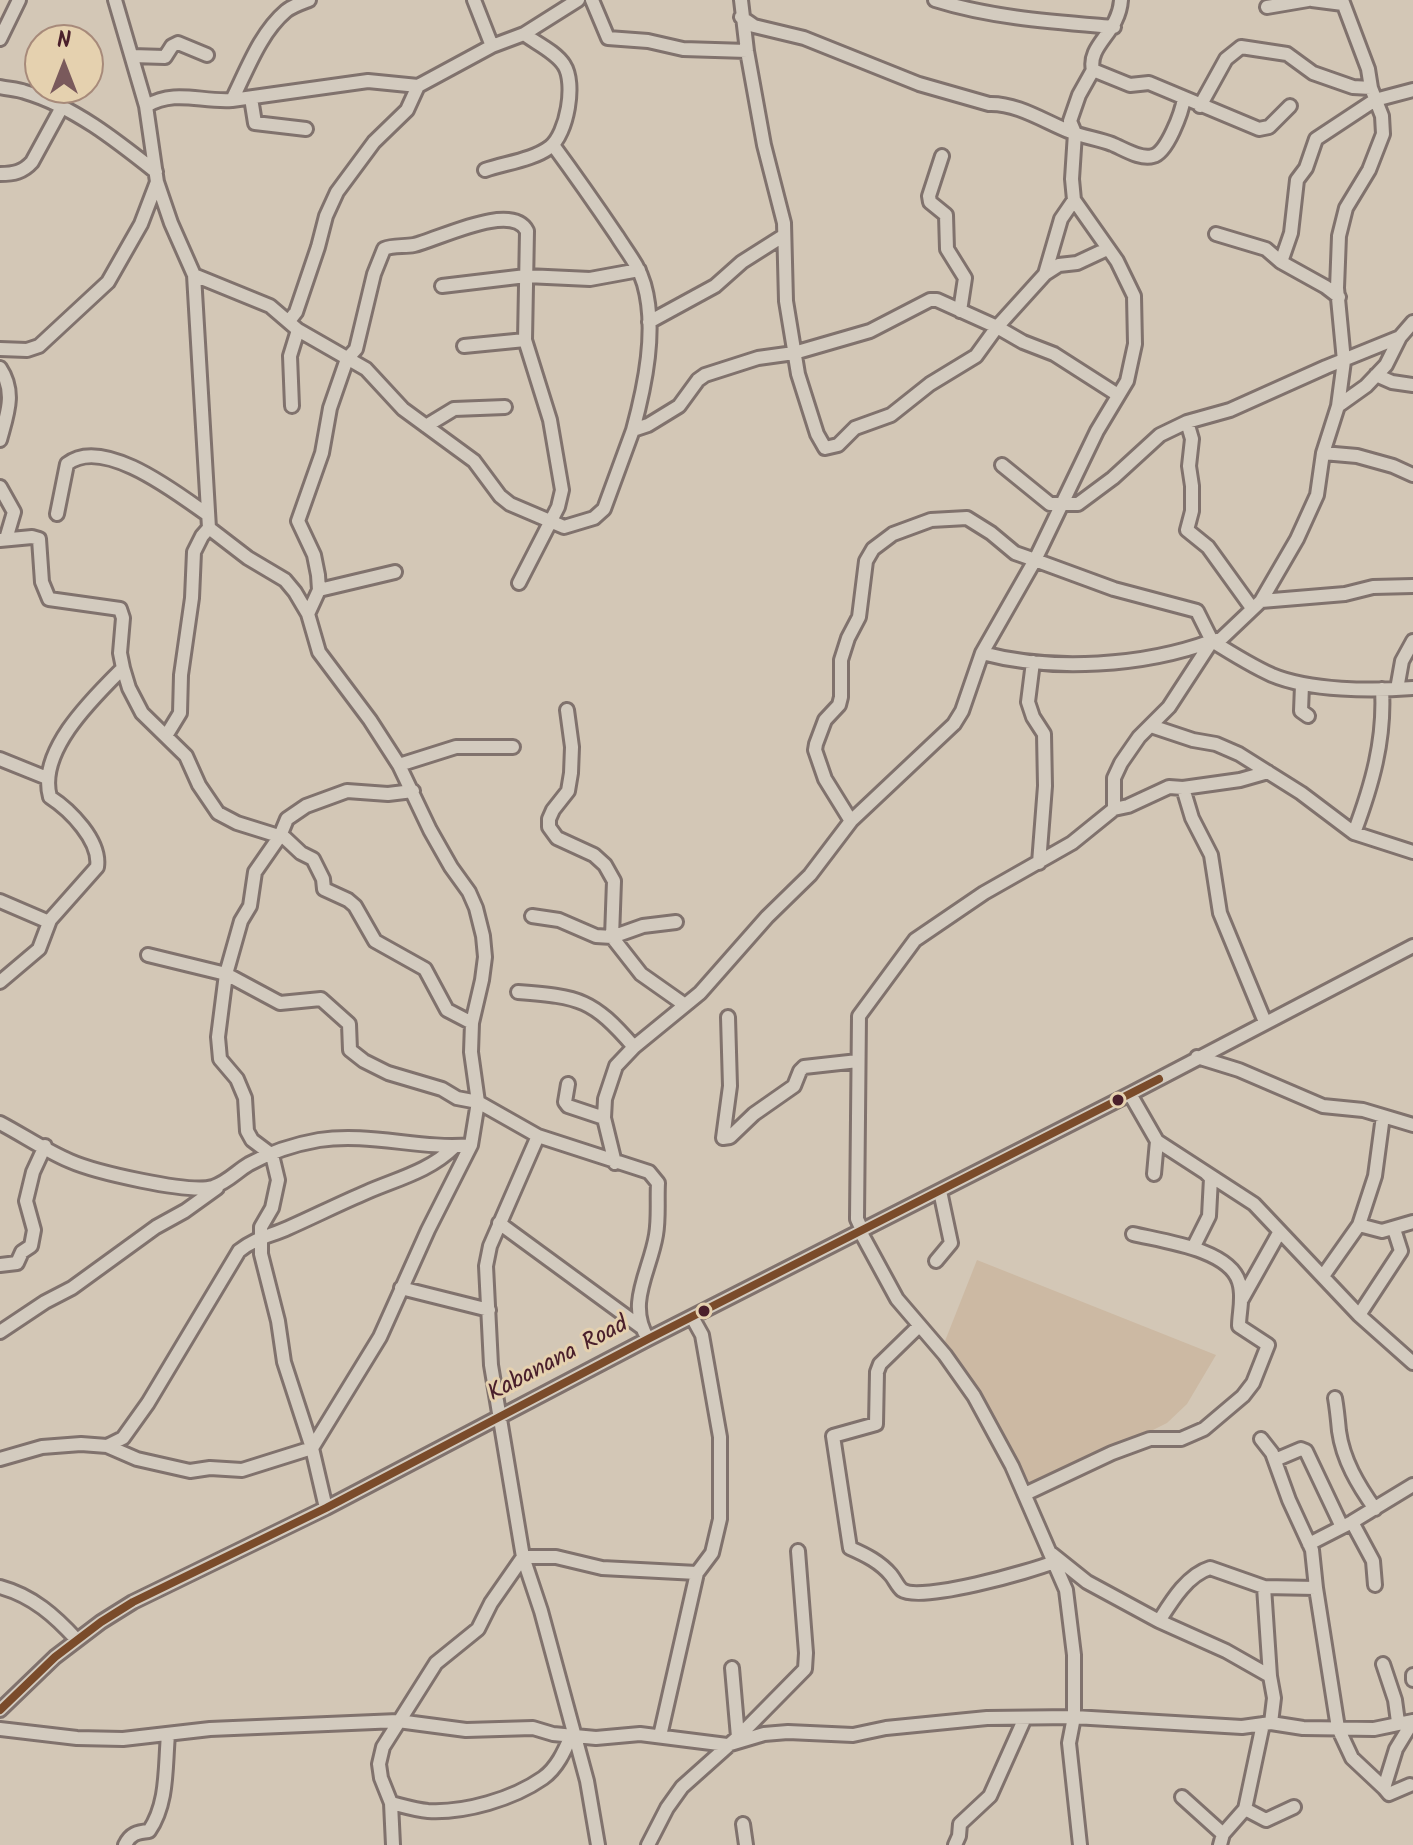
<!DOCTYPE html>
<html>
<head>
<meta charset="utf-8">
<style>
  body { margin:0 }
  #map { position:relative; width:1413px; height:1845px; overflow:hidden; background:#d3c7b6; font-family:Kalam,sans-serif }
  canvas { display:block }
  .north { position:absolute; left:24px; top:24px; width:80px; height:80px; box-sizing:border-box; background:#e5d1af; border:2px solid #a78a7a; border-radius:50%; rotate:0deg; font-size:22px; font-weight:700; line-height:32px; text-align:center; color:#4a1f2b }
  .north::after { content:''; display:block; margin:auto; width:28px; height:36px; background:#7a5a5c; clip-path:polygon(50% 0,100% 100%,50% 72%,0 100%) }
</style>
</head>
<body>
<div id="map">
<canvas width="1413" height="1845"></canvas>
<div class="north">N</div>
</div>
<script>
const ctx = document.querySelector('canvas').getContext('2d');
ctx.lineJoin = 'round';
function fill(path, color) { ctx.fillStyle = color; ctx.fill(path, 'evenodd'); }
function trace(path, color, width, dash) { ctx.strokeStyle = color; ctx.lineWidth = width; ctx.lineCap = dash ? 'butt' : 'round'; ctx.setLineDash(dash || []); ctx.stroke(path); }
function write(font, color, halo, rows, align = 'center') {
  ctx.font = font + ' Kalam,sans-serif'; ctx.lineWidth = 6; ctx.setLineDash([]); ctx.textBaseline = 'middle'; ctx.strokeStyle = halo; ctx.fillStyle = color; for (const [text, x, y, turn = 0] of rows) {
    ctx.save(); ctx.translate(x, y); ctx.rotate((+turn || 0) * Math.PI / 180); ctx.textAlign = isNaN(turn) ? turn : align; if (halo) ctx.strokeText(text, 0, 0); ctx.fillText(text, 0, 0); ctx.restore();
  }
}
fill(new Path2D(`
  M977,1260L1216,1355L1187,1404L1167,1423L1029,1492L945,1341Z`), '#ccb9a3');
const minor = new Path2D(`
  M115,0L146,106L157,182L171,223L194,275L209,528L248,558L285,580L295,592L308,614L319,652L370,720L399,765L430,830L451,867L469,892L476,908L483,936L485,957L482,980L472,1023L471,1052L478,1102L471,1145L428,1230L380,1337L312,1448L326,1508
  M474,0L492,46
  M592,0L608,38L648,41L683,49L747,51
  M741,0L747,51L764,145L784,223L786,301L798,374L817,434L825,448L838,445L855,428L891,415L930,384L976,356L997,327L1045,274L1059,265L1077,263L1107,249
  M935,0C992,18 1055,22 1114,27
  M1312,0L1343,4
  M1267,7L1308,0
  M741,17L754,26L804,38L919,84L989,104C1018,103 1045,122 1071,132C1084,137 1099,139 1112,144C1124,149 1141,160 1153,156C1167,153 1182,112 1184,98
  M0,39L19,0
  M132,56L165,57L172,46L178,43L207,55
  M1093,70L1130,85L1149,83L1259,129L1269,127L1290,106
  M0,87C8,89 17,89 25,92C73,106 117,141 156,172
  M251,98L255,123L306,129
  M232,100C247,70 260,33 286,11C292,6 301,3 309,0
  M58,105L67,88
  M146,106C176,89 199,102 232,100L368,81L418,86L492,46L524,34L578,0
  M1200,106L1226,59L1241,47L1287,54L1313,73L1353,87L1371,88
  M553,145C575,175 596,205 617,236C627,252 639,266 644,284C657,329 645,386 633,430
  M942,156L929,196L930,202L946,215L947,249L965,278L960,311
  M485,170C505,163 533,160 550,147C567,134 576,83 564,65C556,52 536,43 524,34
  M0,174C14,174 23,172 32,162L62,107
  M1216,234L1266,249L1281,262
  M1045,274L1061,219L1074,200
  M194,275L270,306L298,330L366,369L403,409L474,461L500,496L510,504L564,527L594,518L604,509L633,430L648,425L679,406L698,380L705,375L758,358L794,353L870,331L930,300H937L997,327L1023,342L1054,354L1118,395
  M442,286L526,276L590,279L639,270
  M1339,297L1326,287L1281,262L1291,233L1297,180L1306,168L1316,139L1375,100L1413,90
  M289,321L296,312L318,247L326,216L337,192L374,142L407,110L418,86
  M649,322L715,286L742,262L783,236
  M464,346L525,340
  M0,349L27,350L39,346L108,282L141,224L157,182
  M0,368C16,392 7,414 0,440
  M1376,375L1392,382L1413,385
  M292,406L290,356L298,330
  M1338,406L1344,361L1337,288L1339,236L1346,208L1369,170L1383,134L1382,116L1371,88L1368,69L1342,0
  M1187,422L1192,439L1189,466L1192,486V511L1187,530L1208,547L1252,608
  M426,426L454,409L505,407
  M1323,453L1357,456L1393,466L1413,475
  M1002,465L1050,504H1078L1113,478L1160,435L1187,422L1230,410L1326,367L1400,337
  M0,487L14,512L6,539
  M57,514L67,464C103,435 178,494 208,515
  M0,540L32,537L39,539L42,582L49,599L120,609L123,618L120,653L123,668L129,688L142,713L186,756L199,785L218,813L237,823L285,838L301,853L313,859L323,879L324,889L348,900L355,906L375,941L425,969L447,1010L472,1023
  M319,590L395,572
  M1261,601L1345,594L1373,587L1413,586
  M308,614L319,590L318,575L314,555L298,521L322,453L330,408L347,359L356,349L374,274L384,249C393,245 404,247 414,245C437,240 512,201 527,231L525,340L550,420L562,490L558,507L519,583
  M982,653C1053,672 1144,666 1212,641C1231,653 1252,666 1272,675C1310,691 1372,691 1413,688
  M1033,662L1028,702L1033,717L1044,734L1045,786L1039,863
  M1302,685L1301,711L1308,716
  M1397,689L1402,661L1413,641
  M567,710L572,747L571,773L568,791L553,810L549,819V827L557,838L594,855L605,865L614,881L612,937L641,974L685,1005
  M1151,726L1193,740L1216,744L1239,754L1301,793L1354,833L1413,852
  M166,736L180,713L181,675L192,598L194,552L202,536L209,528
  M0,759L47,778
  M399,765L456,747H513
  M1183,788L1192,818L1211,855L1220,913L1265,1022
  M1114,809L1128,806L1169,787L1183,788L1240,780L1268,772
  M851,821L825,779L815,750L816,744L825,720L839,705L841,697V660L848,638L859,617L866,561L873,549L893,534L931,520L967,518L991,533L1015,553L1035,560L1114,589L1197,611L1212,641
  M1354,833C1372,785 1385,740 1382,689
  M0,901L49,922
  M532,916L559,920L596,936L612,937L643,926L676,922
  M148,955L226,974L280,1003L321,999L349,1024L350,1050L364,1061L388,1073L442,1089L457,1098L478,1102L538,1136L649,1172L658,1183C657,1200 659,1218 656,1235C650,1272 626,1303 648,1339
  M0,982L39,949L50,920L97,867C101,841 70,810 50,797C37,751 94,697 123,668
  M518,992C581,997 592,999 634,1047
  M728,1017L730,1086L723,1138L730,1137L754,1114L794,1086L800,1071L804,1067L858,1061
  M1197,1057L1239,1070L1323,1106L1363,1110L1413,1125
  M568,1084L565,1102L568,1106L604,1118
  M1130,1094L1157,1141L1254,1204L1359,1315L1413,1363
  M0,1123C23,1135 46,1151 70,1161C95,1172 189,1194 213,1187C228,1182 237,1171 249,1164C269,1153 296,1144 319,1140C370,1132 421,1150 471,1145
  M538,1136L490,1246L486,1266L491,1365L523,1557L541,1611L587,1781L598,1845
  M615,1163L604,1118L605,1099L616,1066L634,1047L700,993L767,917L810,875L851,821L954,724L962,711L982,653L1035,560L1097,431L1127,381L1130,367L1135,344L1134,296L1117,261L1074,200L1072,179L1075,133L1070,121L1079,95L1093,70C1087,45 1119,33 1121,0
  M1154,1174L1157,1141
  M499,1223L641,1327
  M1359,1225L1382,1231L1413,1222
  M862,1230L857,1219L859,1016L915,940L984,893L1072,843L1114,809V778L1121,763L1139,737L1169,707L1212,641L1221,639L1261,601L1297,539L1317,495L1323,453L1338,406L1366,386L1386,365L1400,337L1413,322
  M860,1231L897,1299L945,1355L974,1396L1012,1466L1066,1590L1074,1655V1717L1069,1743L1080,1845
  M1193,1248L1209,1216L1211,1178L1206,1173
  M936,1261L951,1243L940,1191
  M0,1265L17,1263L22,1252L31,1246L34,1230L26,1201L33,1172L45,1146
  M1323,1276L1359,1225L1375,1176L1383,1116
  M401,1288L489,1310
  M1242,1299L1279,1233
  M1359,1315L1401,1251L1394,1229
  M919,1326L880,1364L877,1372L876,1424L833,1436L850,1548C866,1555 880,1562 891,1575C895,1580 898,1587 902,1590C920,1603 1032,1571 1054,1562
  M0,1332L45,1302L72,1288L156,1227L185,1211L217,1188
  M1335,1398C1337,1409 1338,1420 1339,1431C1343,1460 1358,1485 1375,1509
  M107,1446L123,1438L148,1403L239,1251C255,1238 270,1236 288,1228C315,1216 341,1203 367,1192C397,1179 430,1171 454,1147
  M0,1459L42,1447L81,1444L107,1446L137,1459L190,1471L210,1468L242,1470L312,1448L284,1362L278,1321L261,1254V1227L272,1208L278,1180L272,1155L252,1140L247,1131L245,1098L237,1079L220,1059L218,1037L226,974L241,921L250,906L255,872L280,836L287,819L306,806L347,791L388,794L413,791
  M1275,1460L1301,1449L1306,1451L1342,1527
  M1025,1494L1112,1453L1150,1439H1181L1204,1429L1243,1396L1253,1383L1268,1345L1239,1326C1239,1312 1244,1297 1239,1282C1229,1249 1162,1241 1133,1234
  M1352,1522L1373,1561L1375,1585
  M1309,1544L1352,1522L1413,1485
  M1052,1554L1087,1582L1159,1621C1171,1602 1187,1575 1210,1568L1264,1587L1316,1588L1312,1550L1289,1500L1272,1453L1261,1439
  M0,1587C33,1596 55,1616 77,1640
  M1264,1587L1270,1676
  M1316,1588L1338,1728L1352,1758L1384,1788
  M1159,1621L1226,1651L1270,1676L1274,1698L1271,1723
  M1383,1664L1395,1700L1398,1722
  M732,1668L738,1737
  M1413,1675V1680
  M0,1710L55,1657L101,1622L133,1602L326,1508L648,1339L1130,1094L1413,946
  M0,1729L77,1738L123,1739L210,1729L398,1721L466,1730L533,1728L553,1734L596,1738L640,1734L727,1745L764,1734L788,1732L853,1735L886,1728L987,1718L1074,1717L1242,1727L1271,1723L1303,1728L1374,1729L1413,1721
  M660,1736L697,1573L712,1553L720,1519V1437L702,1335L692,1317
  M1410,1785L1389,1794L1384,1788L1396,1749L1413,1721
  M1182,1797L1223,1834L1220,1845
  M391,1803C403,1806 416,1810 428,1811C465,1813 513,1799 543,1778C557,1768 564,1752 571,1736
  M1245,1809L1266,1820L1294,1807
  M743,1824L746,1845
  M1223,1834L1245,1809L1263,1724
  M125,1845C130,1834 137,1832 149,1831C168,1803 165,1768 168,1735
  M393,1845L391,1803L381,1778L379,1764L383,1747L436,1663L478,1629L491,1603L523,1557H556L602,1568L697,1573
  M648,1845L667,1808L682,1787L738,1737L805,1669L806,1653L798,1551
  M955,1845L959,1836L960,1824L990,1796L1024,1720`);
trace(minor, '#80726d', 18);
trace(minor, '#d3cbbf', 12);
trace(new Path2D(`
  M0,1710L55,1657L101,1622L133,1602L326,1508L648,1339L1159,1079`), '#7a4b2a', 8);
for (const [x, y, r, color] of [
  [1118,1100,7,"#4a1f2b"],
  [704,1311,7,"#4a1f2b"]
]) { const dot = new Path2D(); dot.arc(x, y, r, 0, 2 * Math.PI); ctx.fillStyle = color; ctx.fill(dot); trace(dot, '#e5d1af', 3); }
write('24px', '#4a1f2b', '#e5d1af', [
  ["Kabanana Road",559,1361,-28]
]);
</script>
</body>
</html>
